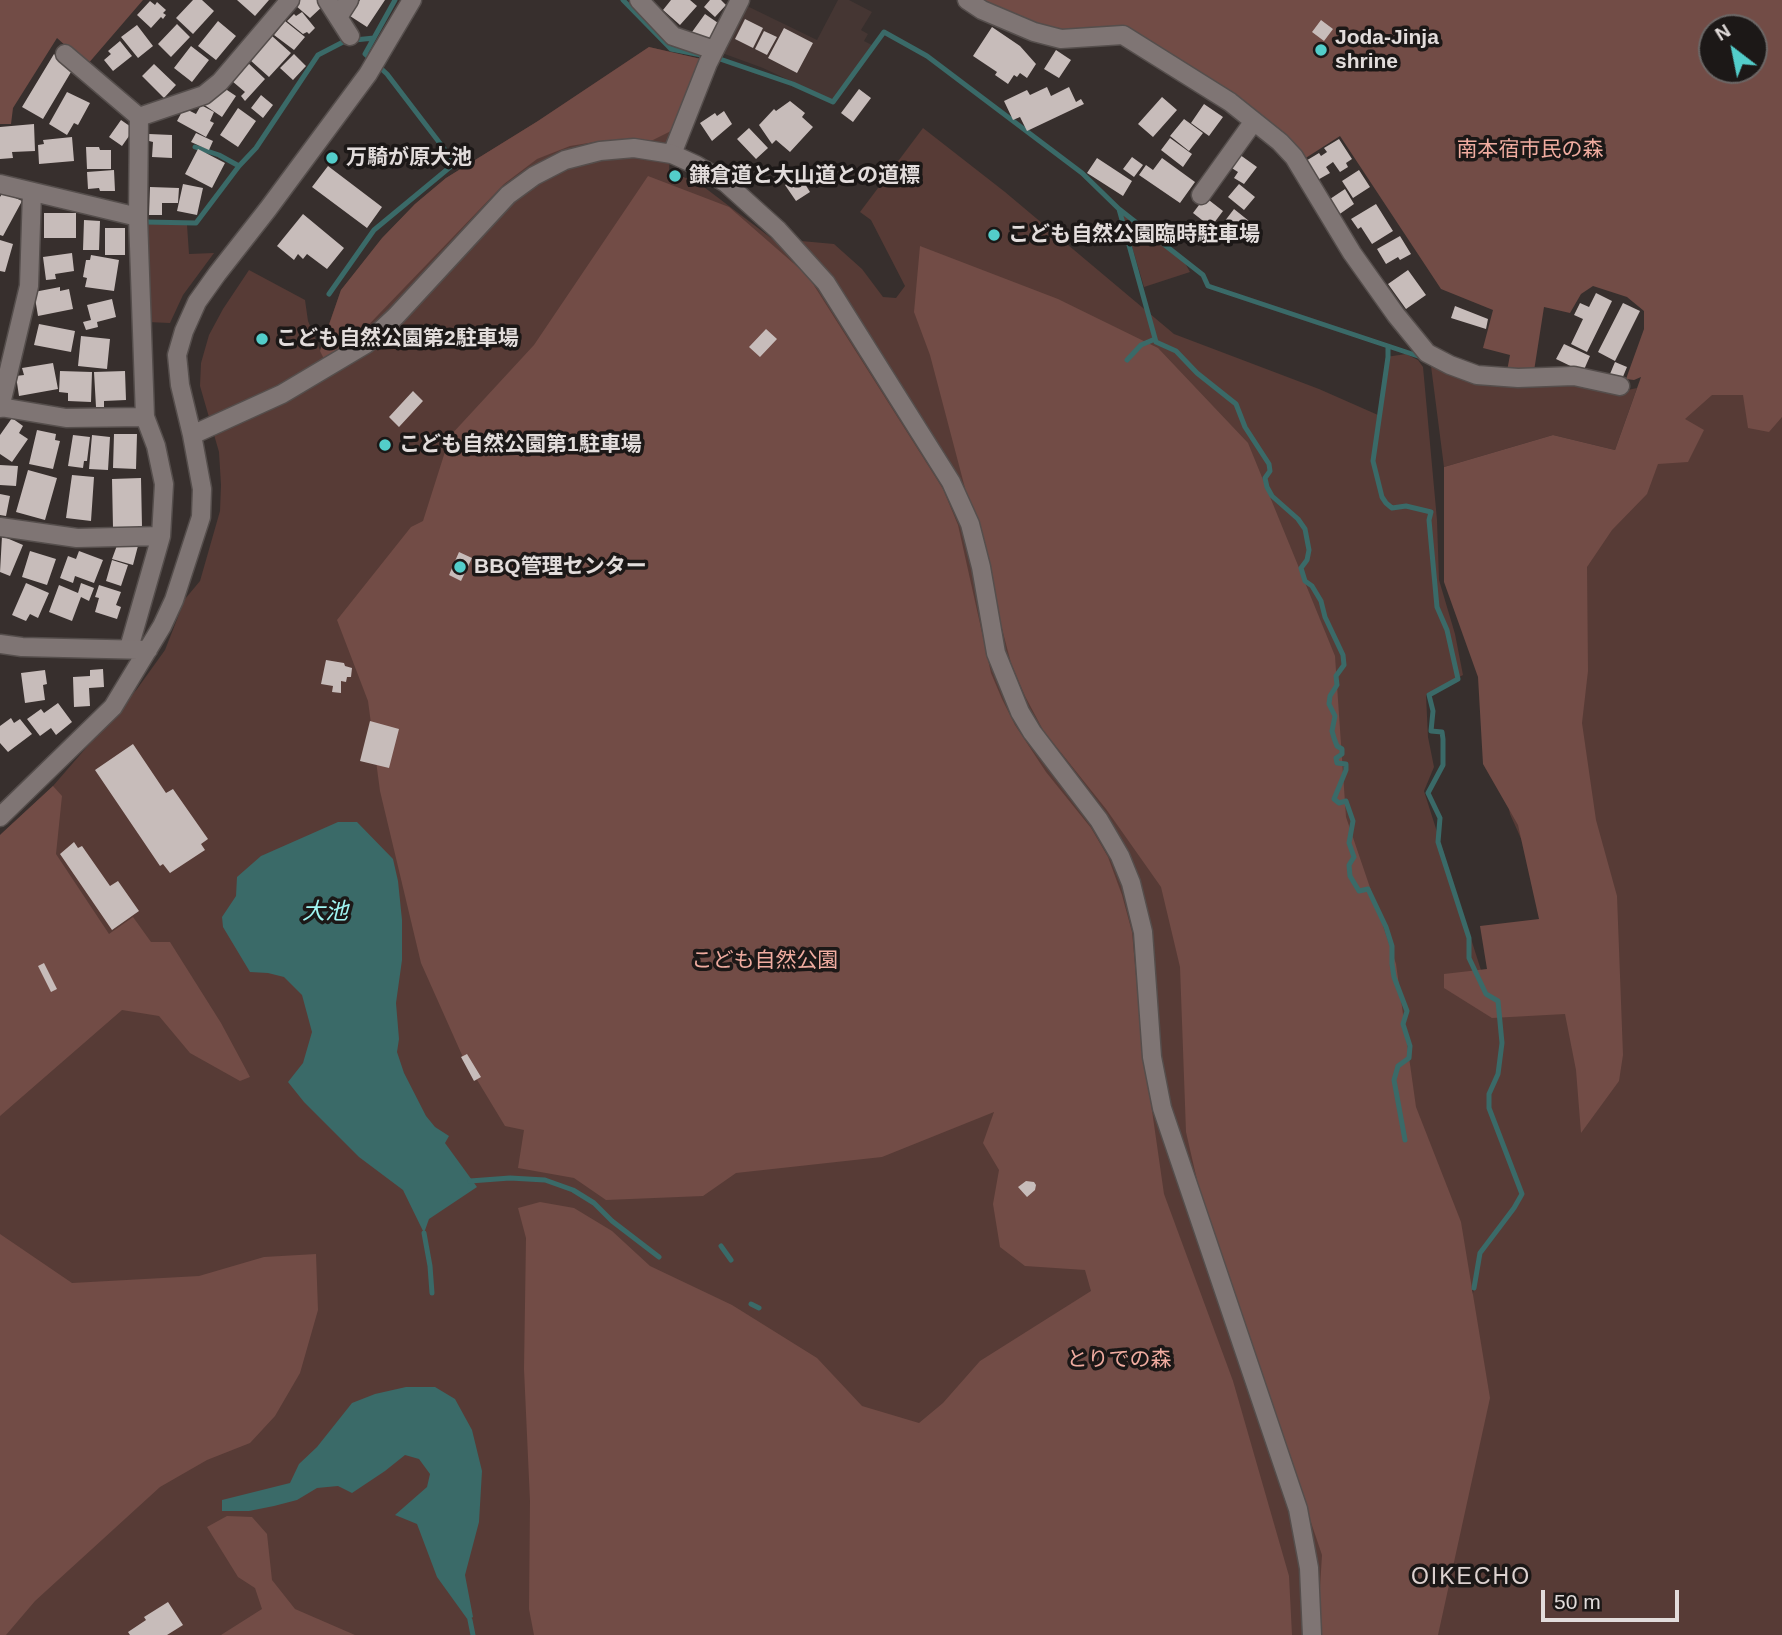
<!DOCTYPE html>
<meta charset="utf-8">
<style>
body{margin:0}
#map{position:relative;width:1782px;height:1635px;overflow:hidden;background:#372f2d;font-family:Arial,sans-serif}
canvas{display:block}
.north{position:absolute;left:1698px;top:14px;width:70px;height:70px;box-sizing:border-box;background:#1c1817;border:2px solid #6b6665;border-radius:50%;rotate:328deg;font-size:19px;font-weight:700;line-height:28px;text-align:center;color:#e2dcdb}
.north::after{content:'';display:block;margin:auto;width:24px;height:32px;background:#53cdca;clip-path:polygon(50% 0,100% 100%,50% 72%,0 100%)}
.scale{position:absolute;left:1541px;top:1590px;width:138px;height:32px;box-sizing:border-box;border:4px solid #e2dcdb;border-top:0;padding-left:9px;font-size:21px;line-height:24px;white-space:nowrap;color:#e2dcdb;-webkit-text-stroke:5px #1c1817;paint-order:stroke}
</style>
<div id="map">
<canvas width="1782" height="1635"></canvas>
<div class="north">N</div>
<div class="scale">50 m</div>
</div>
<script>
const g = document.querySelector('canvas').getContext('2d');
g.lineJoin = 'round';
function paint(path, color) { g.fillStyle = color; g.fill(path, 'evenodd'); }
const shape = rows => new Path2D(rows.map(r => 'M' + r).join(''));
function strokePath(path, color, width, dash) { g.strokeStyle = color; g.lineWidth = width; g.lineCap = dash ? 'butt' : 'round'; g.setLineDash(dash || []); g.stroke(path); }
function drawText(font, color, halo, rows, align = 'center') {
  g.font = font + ' Arial,"Noto Sans JP",sans-serif'; g.lineWidth = 7; g.setLineDash([]); g.textBaseline = 'middle'; g.strokeStyle = halo; g.fillStyle = color; for (const [text, x, y, turn = 0] of rows) {
    g.save(); g.translate(x, y); g.rotate((+turn || 0) * Math.PI / 180); g.textAlign = isNaN(turn) ? turn : align; if (halo) g.strokeText(text, 0, 0); g.fillText(text, 0, 0); g.restore();
  }
}
paint(shape([
 [838,0,849,0,872,12,861,30,868,34,864,41,872,45,833,101,763,68,722,53,745,5,817,40]
]), '#453633');
paint(shape([
 [649,47,701,59,671,131,669,171,700,184,783,247,801,241,834,244,862,269,883,297,896,298,905,286,871,220,860,212,923,128,1005,192,1174,334,1319,389,1378,415,1386,357,1406,354,1418,360,1423,367,1437,520,1439,580,1455,634,1463,675,1426,695,1428,737,1434,767,1424,791,1487,989,1549,998,1544,890,1510,814,1474,630,1675,410,1782,365,1782,1635,1365,1635,1453,1395,1475,1283,1437,1330,1322,1635,0,1635,0,835,53,786,137,689,165,650,185,599,200,581,220,511,221,485,219,452,200,386,201,363,209,335,223,309,249,270,305,300,308,321,320,350,341,290,382,239,415,204,446,178,538,121],
 [1122,213,1185,263,1190,272,1144,287],
 [147,223,187,225,189,254,214,253,183,295,170,323,147,322],
 [1431,366,1474,382,1574,385,1614,393,1637,388,1615,450,1553,435,1444,467]
]), '#573b36');
paint(shape([
 [0,0,143,0,87,65,57,38,13,108,11,124,0,124],
 [972,0,1782,0,1782,417,1769,432,1748,428,1743,395,1712,395,1685,419,1704,430,1688,462,1658,464,1647,494,1612,530,1587,567,1588,671,1582,723,1596,820,1617,896,1623,1055,1619,1081,1581,1133,1576,1070,1565,1014,1492,1018,1444,988,1444,974,1487,969,1480,926,1539,919,1518,825,1483,764,1478,677,1444,582,1444,467,1553,435,1615,450,1641,377,1634,380,1626,379,1644,329,1644,311,1627,297,1593,286,1581,294,1570,313,1544,307,1534,371,1507,371,1510,355,1483,348,1493,310,1441,289,1340,136,1301,161,1125,29,1059,33],
 [1712,28,1754,28,1754,70,1712,70],
 [649,47,701,59,671,131,653,140,607,140,570,146,537,159,504,184,353,341,324,359,320,351,341,290,382,238,415,204,446,178,538,121],
 [648,176,729,207,808,276,943,489,958,525,991,673,1002,699,1015,725,1046,772,1091,828,1108,857,1122,895,1132,932,1142,1041,1164,1194,1233,1381,1289,1576,1292,1635,534,1635,529,1609,530,1501,524,1369,526,1238,518,1208,540,1202,574,1208,612,1231,650,1266,732,1305,817,1358,862,1406,919,1423,943,1403,980,1361,1091,1291,1085,1270,1025,1266,1000,1247,993,1204,999,1170,983,1143,994,1112,882,1157,736,1173,703,1196,606,1200,574,1178,518,1168,524,1130,505,1126,462,1055,421,963,380,791,368,701,337,620,411,527,423,521,450,436,534,345],
 [920,246,1058,299,1158,348,1248,443,1335,656,1346,817,1396,964,1416,1107,1461,1222,1490,1398,1438,1635,1317,1635,1322,1555,1200,1193,1186,1132,1180,967,1161,887,1106,809,1043,730,1025,696,1011,663,930,355,914,312],
 [53,786,62,796,56,854,109,934,133,917,151,942,170,942,221,1023,250,1077,240,1081,190,1053,159,1016,122,1010,0,1116,0,835],
 [0,1234,72,1283,199,1276,264,1257,316,1254,318,1310,300,1373,275,1416,250,1443,207,1460,160,1487,35,1601,6,1635,0,1635],
 [227,1516,252,1517,267,1534,272,1580,295,1609,355,1635,221,1635,262,1609,255,1588,238,1577,207,1527]
]), '#724c46');
paint(shape([
 [338,822,357,822,393,859,398,881,402,920,402,960,396,1003,399,1039,397,1052,404,1073,426,1116,435,1127,449,1136,445,1143,477,1187,429,1219,424,1233,403,1190,359,1157,304,1102,288,1082,303,1063,312,1032,302,995,284,977,268,973,250,972,223,927,222,917,236,896,237,877,261,856],
 [406,1387,435,1387,455,1399,472,1430,482,1471,479,1522,465,1575,473,1617,468,1620,437,1577,417,1524,395,1515,427,1487,430,1474,419,1459,405,1455,385,1471,352,1493,338,1486,317,1488,297,1500,274,1506,249,1511,222,1511,222,1500,290,1483,299,1464,317,1447,352,1403,375,1394]
]), '#3a6a68');
strokePath(shape([
 [623,0,671,49,717,58,793,84,833,102,884,32,927,56,1082,173,1119,209,1203,275,1208,286,1424,358],
 [195,147,219,155,239,166],
 [1119,209,1156,342,1176,351,1197,373,1236,404,1245,427,1269,464,1270,471,1265,478,1267,487,1272,496,1298,519,1305,529,1309,550,1307,560,1301,568,1305,581,1312,586,1321,601,1325,617,1343,655,1344,665,1336,676,1337,685,1330,696,1329,704,1335,716,1332,731,1334,738,1337,746,1342,749,1342,754,1336,758,1337,763,1346,764,1346,770,1334,799,1339,803,1346,801,1353,821,1349,843,1354,857,1349,865,1350,876,1359,891,1368,889,1386,927,1392,946,1392,964,1394,977,1407,1011,1403,1024,1410,1046,1409,1058,1398,1066,1394,1080,1405,1140],
 [145,222,196,223,239,166,256,148,318,55,345,41,374,38],
 [329,294,374,230,455,163,387,74,365,54,395,0],
 [1388,346,1388,357,1373,461,1382,497,1386,503,1392,508,1406,506,1431,512,1429,520,1437,607,1447,630,1458,679,1429,695,1433,711,1431,731,1442,732,1443,739,1443,765,1428,793,1440,818,1438,842,1469,938,1469,958,1486,994,1498,1001,1502,1043,1498,1074,1489,1094,1489,1108,1522,1194,1514,1208,1480,1253,1474,1288],
 [1127,360,1141,345,1155,339],
 [470,1181,510,1178,545,1180,573,1190,594,1203,612,1221,659,1257],
 [424,1233,430,1266,432,1293],
 [721,1246,731,1260],
 [751,1304,759,1308],
 [470,1620,473,1635]
]), '#3a6a68', 5);
paint(shape([
 [193,0,202,0,214,11,193,34,176,18],
 [237,0,269,0,255,16],
 [300,0,320,0,324,5,310,18,295,5],
 [360,0,385,0,367,27,350,16],
 [671,0,690,0,697,6,680,25,663,10],
 [710,0,721,0,726,5,715,17,704,7],
 [150,1,155,5,157,2,166,10,163,13,166,15,163,19,161,17,151,28,137,15],
 [302,12,315,28,309,34,307,32,303,34,287,21,294,14,296,16],
 [705,14,721,25,709,44,692,32],
 [745,19,763,28,753,48,735,39],
 [1321,20,1333,29,1324,41,1312,32],
 [218,21,236,36,216,60,198,46],
 [285,21,305,37,294,50,274,35],
 [177,24,190,37,171,57,158,44],
 [137,25,153,46,138,58,121,37],
 [992,27,1020,46,1036,64,1027,78,1020,73,1017,77,1014,75,1008,84,995,75,997,72,973,56],
 [784,28,813,43,797,73,768,58],
 [764,31,777,37,767,55,755,49],
 [272,36,291,53,269,77,250,60],
 [120,41,132,56,113,71,104,60,111,54,108,51],
 [191,46,209,60,192,82,174,68],
 [1056,50,1071,60,1059,78,1044,69],
 [54,54,74,67,43,119,22,107],
 [294,54,306,66,293,80,280,68],
 [246,61,265,79,245,101,241,96,245,92,232,81,239,74,237,71],
 [154,64,176,85,164,98,142,76],
 [221,86,236,96,222,117,203,104],
 [1047,87,1051,96,1069,87,1076,102,1081,99,1084,104,1027,131,1020,117,1013,120,1004,101,1027,90,1030,95],
 [859,89,871,98,853,122,841,113],
 [67,92,90,103,78,125,74,123,67,135,49,124],
 [261,95,273,105,263,118,251,108],
 [1162,97,1177,110,1153,137,1138,124],
 [790,101,805,113,802,117,813,127,790,152,776,140,772,144,759,125,774,109,776,111],
 [1204,104,1223,117,1209,136,1191,123],
 [201,105,214,112,210,121,214,123,206,137,177,121,184,108,196,114],
 [238,108,256,121,238,147,220,135],
 [724,111,732,124,712,141,700,123,715,113,717,116],
 [1184,119,1203,133,1189,151,1170,136],
 [121,120,134,129,122,146,109,137],
 [34,124,35,151,12,152,13,158,0,159,0,127],
 [749,128,768,148,756,159,737,139],
 [196,133,213,141,209,150,191,142],
 [149,134,172,135,172,158,152,157,153,142,149,141],
 [72,137,74,161,39,164,38,145,44,144,43,140],
 [1170,138,1192,154,1183,167,1161,150],
 [1339,139,1352,159,1346,163,1348,167,1340,172,1333,162,1326,167,1330,173,1314,182,1304,162,1319,153,1321,156,1327,152,1324,148],
 [86,147,99,147,100,150,111,150,111,169,87,169],
 [198,149,225,163,212,188,185,174],
 [1236,152,1257,167,1244,184,1234,178,1238,172,1227,165],
 [1132,157,1143,165,1134,177,1123,169],
 [1097,158,1132,181,1123,196,1087,173],
 [1162,158,1195,182,1180,203,1139,175,1146,165,1153,170],
 [328,166,382,207,367,228,312,187],
 [114,170,115,191,100,191,99,188,88,189,87,172],
 [1359,170,1370,187,1353,198,1342,181],
 [800,176,810,192,796,201,785,185],
 [183,184,203,188,197,215,177,211],
 [1239,184,1255,197,1244,210,1228,197],
 [150,187,179,188,178,203,162,203,162,215,149,215],
 [1345,189,1354,204,1334,218,1324,203],
 [3,192,22,201,3,236,0,235,0,197],
 [1205,197,1223,211,1211,227,1193,213],
 [1376,204,1393,231,1372,244,1361,227,1358,229,1351,219],
 [1234,209,1249,221,1233,241,1218,230],
 [44,213,76,213,76,238,44,238],
 [303,214,344,248,327,269,307,254,303,259,298,254,294,260,277,246],
 [84,220,100,221,99,250,83,250],
 [105,228,125,228,125,255,105,255],
 [1400,236,1411,254,1400,260,1398,257,1386,264,1377,249],
 [0,240,13,244,5,272,0,271],
 [72,253,74,271,55,274,56,279,46,280,43,257],
 [91,255,119,260,114,291,85,287,87,278,83,277,86,260,90,260],
 [1408,270,1426,295,1406,309,1388,284],
 [60,287,60,291,69,289,73,309,38,316,34,292],
 [1596,293,1612,301,1587,352,1571,344,1583,319,1574,315,1580,303,1589,307],
 [112,299,116,317,97,322,98,327,86,330,83,322,91,320,87,305],
 [1623,303,1640,311,1615,361,1598,352],
 [1455,306,1488,319,1486,329,1451,318],
 [39,324,75,331,71,352,34,345],
 [766,329,777,339,760,357,749,347],
 [81,336,110,339,107,369,78,366],
 [1564,344,1590,356,1583,372,1556,359],
 [1615,362,1627,367,1622,379,1610,374],
 [53,363,58,389,19,396,16,376,24,375,22,368],
 [60,371,92,372,91,402,68,401,68,393,59,392],
 [125,371,126,400,104,401,104,407,96,407,94,372],
 [413,391,423,401,399,427,389,417],
 [12,418,23,426,19,433,28,439,12,462,0,454,0,435],
 [37,430,56,434,55,440,60,441,53,469,29,464],
 [114,434,137,434,136,469,113,468],
 [73,435,90,437,87,461,84,461,83,468,68,466],
 [92,435,110,437,108,470,89,469],
 [0,465,18,466,16,486,0,485],
 [28,470,57,478,45,520,16,512],
 [72,475,94,477,91,521,66,518],
 [141,478,142,527,113,528,112,479],
 [0,494,10,496,6,516,0,515],
 [2,536,23,545,10,576,0,572],
 [119,540,139,542,133,565,112,559],
 [30,551,56,559,47,585,22,577],
 [79,551,103,560,94,583,75,576,73,583,60,578,68,556,76,559],
 [459,552,472,558,461,581,449,575],
 [112,560,128,565,121,586,106,581],
 [26,583,49,593,38,618,30,614,26,621,12,615],
 [81,583,94,588,89,601,81,597,72,621,49,612,59,585,78,593],
 [99,585,121,592,116,605,121,607,117,619,95,612,99,598,95,597],
 [326,660,344,663,345,666,352,668,351,677,347,677,346,682,341,681,341,693,332,692,333,686,321,684],
 [103,669,104,687,89,688,90,706,74,707,73,677,90,676,90,670],
 [45,670,47,684,43,685,45,700,25,703,21,673],
 [58,703,72,722,56,735,51,728,40,736,27,719,41,709,44,713],
 [11,718,14,723,20,719,32,734,8,752,0,743,0,726],
 [370,721,399,729,389,768,360,761],
 [133,744,166,793,173,789,208,839,201,844,205,850,170,873,163,864,160,866,95,770],
 [74,842,78,848,82,846,110,886,118,881,139,911,112,930,60,854],
 [44,963,57,989,51,992,38,966],
 [467,1054,481,1077,474,1081,461,1057],
 [1026,1181,1034,1182,1036,1185,1035,1190,1027,1197,1018,1187],
 [168,1602,183,1625,167,1635,130,1635,128,1632,146,1620,144,1617]
]), '#c7bcba');
const minor = shape([
 [327,0,350,36],
 [639,0,673,36,714,50],
 [967,0,982,10,1034,32,1061,39,1123,35,1230,102,1280,142,1294,157,1352,253,1396,315,1427,353,1450,365,1477,375,1518,378,1574,376,1620,386],
 [338,17,349,0],
 [65,54,139,117,138,217,145,417,156,446,164,484,161,536,129,648],
 [139,117,204,95,220,82,290,0],
 [672,154,708,63,740,0],
 [0,184,138,217],
 [1201,195,1254,121],
 [1,407,66,418,145,417],
 [0,408,29,286,32,192],
 [0,527,77,538,161,536]
]);
const tertiary = shape([
 [192,435,282,394,366,344,396,316,508,195,534,176,565,160,600,151,634,148,672,154,696,165,726,183,778,230,826,283,951,482,970,524,981,567,996,653,1020,712,1032,732,1099,820,1120,856,1131,883,1143,932,1152,1057,1162,1108,1298,1509,1309,1568,1312,1635],
 [0,644,22,647,148,650],
 [0,817,113,707,162,626,174,600,201,517,202,489,192,435,180,385,177,355,184,331,197,302,217,274,268,209,368,74,412,0]
]);
strokePath(minor, '#554e4c', 21);
strokePath(tertiary, '#554e4c', 21);
strokePath(minor, '#7f7574', 18);
strokePath(tertiary, '#7f7574', 18);
for (const [x, y, r, color] of [
 [1321,50,7,"#53cdca"],
 [332,158,7,"#53cdca"],
 [675,176,7,"#53cdca"],
 [994,235,7,"#53cdca"],
 [262,339,7,"#53cdca"],
 [385,445,7,"#53cdca"],
 [460,567,7,"#53cdca"]
]) { const dot = new Path2D(); dot.arc(x, y, r, 0, 2 * Math.PI); g.fillStyle = color; g.fill(dot); strokePath(dot, '#1c1817', 2.5); }
drawText('bold 21px', '#e2dcdb', '#1c1817', [
 ["Joda-Jinja",1335,38],
 ["shrine",1335,62],
 ["万騎が原大池",346,158],
 ["鎌倉道と大山道との道標",689,176],
 ["こども自然公園臨時駐車場",1008,235],
 ["こども自然公園第2駐車場",276,339],
 ["こども自然公園第1駐車場",399,445],
 ["BBQ管理センター",474,567]
], 'left');
drawText('21px', '#f0aca0', '#1c1817', [
 ["南本宿市民の森",1530,150],
 ["こども自然公園",765,961],
 ["とりでの森",1119,1360]
]);
drawText('italic 23px', '#a0f5f2', '#1c1817', [
 ["大池",325,913]
]);
g.letterSpacing = '2px';
drawText('23px', '#dcd1cf', '#1c1817', [
 ["OIKECHO",1471,1578]
]);
g.letterSpacing = '0px';
</script>
